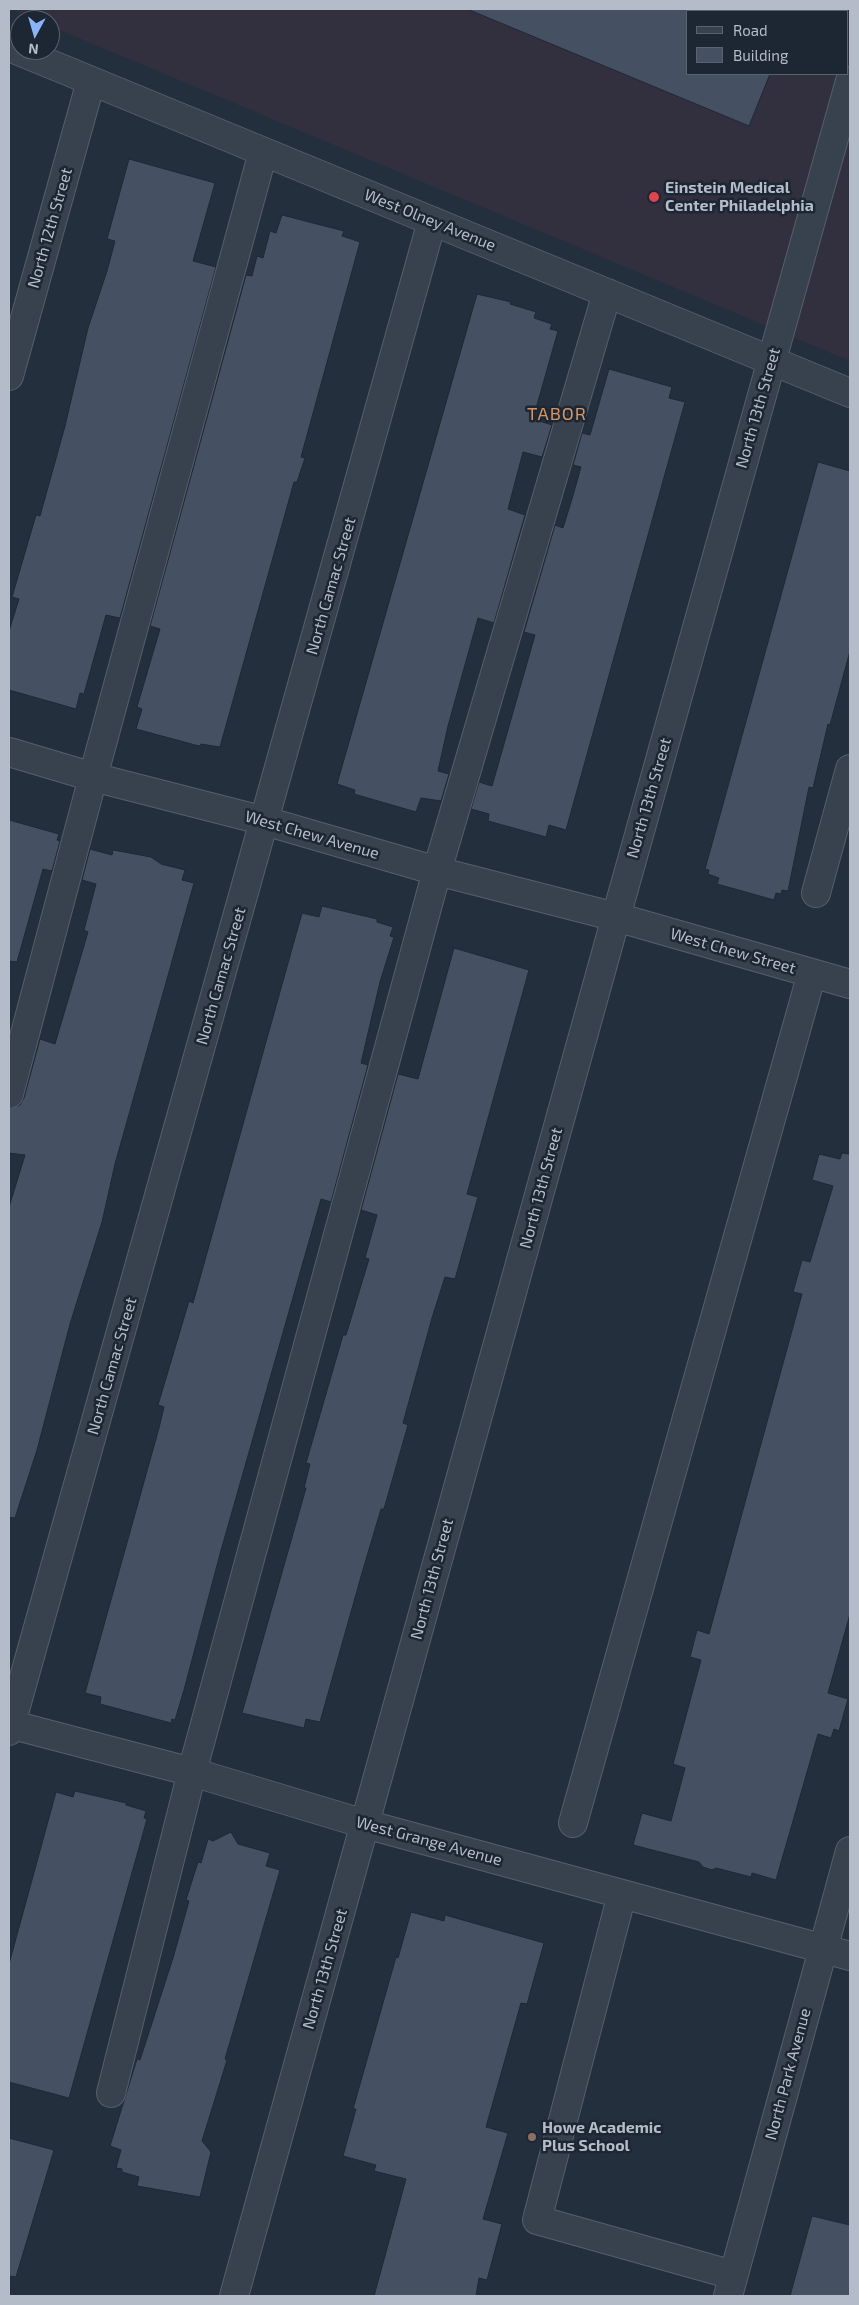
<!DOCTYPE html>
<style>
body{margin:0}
#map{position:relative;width:859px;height:2305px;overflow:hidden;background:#242f3e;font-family:"Exo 2",sans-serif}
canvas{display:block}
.frame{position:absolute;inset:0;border:10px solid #b4bcc9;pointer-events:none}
.legend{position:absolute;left:686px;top:10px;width:162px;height:65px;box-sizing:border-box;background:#1d2633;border:1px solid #59626f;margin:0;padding:6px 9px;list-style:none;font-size:15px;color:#b4bcc9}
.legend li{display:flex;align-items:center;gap:10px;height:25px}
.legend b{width:25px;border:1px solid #59626f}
.north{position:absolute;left:10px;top:10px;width:50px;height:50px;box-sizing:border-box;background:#1d2633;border:1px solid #59626f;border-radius:50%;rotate:186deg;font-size:14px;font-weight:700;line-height:20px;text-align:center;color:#b4bcc9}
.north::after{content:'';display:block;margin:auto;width:18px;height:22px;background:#8ab4f8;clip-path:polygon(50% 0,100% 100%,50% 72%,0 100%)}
</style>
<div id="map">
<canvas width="859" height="2305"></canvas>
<div class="frame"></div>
<ul class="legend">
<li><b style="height:6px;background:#38414e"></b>Road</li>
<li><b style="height:14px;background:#455162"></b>Building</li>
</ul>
<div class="north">N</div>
</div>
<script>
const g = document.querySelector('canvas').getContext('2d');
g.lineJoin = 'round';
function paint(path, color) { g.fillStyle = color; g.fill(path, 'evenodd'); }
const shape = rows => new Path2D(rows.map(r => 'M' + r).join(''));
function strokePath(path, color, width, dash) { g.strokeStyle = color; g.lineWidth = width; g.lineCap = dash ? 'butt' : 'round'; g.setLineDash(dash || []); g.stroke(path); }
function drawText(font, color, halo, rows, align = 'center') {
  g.font = font + ' "Exo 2",sans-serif'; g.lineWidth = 5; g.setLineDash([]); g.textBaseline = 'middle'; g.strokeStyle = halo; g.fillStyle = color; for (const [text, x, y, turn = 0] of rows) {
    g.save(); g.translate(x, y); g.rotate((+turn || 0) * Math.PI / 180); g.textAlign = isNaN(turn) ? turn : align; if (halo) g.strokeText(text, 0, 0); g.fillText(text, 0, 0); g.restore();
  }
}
paint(shape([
 [10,9,850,9,850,361,50,26,50,20,36,20],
 [688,11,848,11,848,74,688,74]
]), '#32303f');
const building = shape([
 [467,9,688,9,688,74,770,74,749,126,467,9],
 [129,159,215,183,193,261,216,267,120,618,106,615,84,694,80,693,76,709,9,690,9,631,19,599,12,597,36,515,40,516,65,426,88,328,107,271,115,241,107,239,129,159],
 [282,215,344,231,342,236,360,242,301,457,305,458,297,482,294,482,220,747,201,744,199,746,136,729,142,709,137,707,160,629,150,626,246,275,252,276,257,256,263,258,270,231,276,233,282,215],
 [477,294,511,302,510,304,536,312,534,318,552,324,550,329,558,331,533,419,552,425,542,457,523,452,508,509,525,515,494,623,478,618,448,726,438,771,449,774,441,801,421,798,416,812,354,794,355,790,337,784,477,294],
 [609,369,672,387,669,398,685,402,566,830,549,825,546,837,488,821,489,814,471,809,479,782,492,786,535,635,524,632,555,525,563,528,572,499,581,467,573,465,582,433,590,435,609,369],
 [818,462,850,471,850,651,830,725,828,724,813,788,809,787,788,891,782,890,781,894,776,893,774,900,717,884,719,878,708,874,709,870,705,869,818,462],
 [9,820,59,834,57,840,60,841,52,871,43,869,17,962,9,961,9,820],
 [90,849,112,855,113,850,151,857,161,864,185,870,182,880,194,883,115,1164,102,1222,70,1324,37,1450,15,1518,9,1517,9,1207,25,1155,9,1153,9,1109,20,1105,24,1098,40,1039,55,1044,88,932,84,930,96,884,82,880,90,849],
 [322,906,377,919,377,922,393,927,390,936,394,937,380,982,361,1063,368,1065,331,1202,321,1199,220,1554,184,1690,175,1720,172,1719,171,1723,100,1704,101,1697,85,1693,159,1428,164,1407,158,1405,189,1301,193,1303,302,913,319,917,322,906],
 [454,948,529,970,467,1194,478,1197,455,1279,445,1277,432,1318,403,1423,408,1425,384,1509,381,1509,362,1573,320,1722,306,1719,304,1728,242,1713,306,1488,304,1488,310,1464,306,1463,343,1335,346,1335,369,1259,365,1258,377,1215,361,1210,398,1074,418,1079,454,948],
 [842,1153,850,1154,850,1614,828,1693,848,1699,839,1731,834,1729,831,1738,818,1734,776,1880,752,1873,751,1877,716,1868,712,1870,703,1867,699,1862,633,1845,642,1813,671,1821,685,1768,673,1764,701,1660,690,1657,697,1630,709,1634,802,1294,793,1292,802,1260,810,1262,833,1186,812,1180,819,1154,840,1159,842,1153],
 [75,1791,126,1803,126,1805,146,1811,144,1818,147,1819,69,2098,9,2082,9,1964,56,1792,73,1797,75,1791],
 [231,1832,238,1844,270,1853,266,1866,280,1870,225,2059,227,2060,202,2141,211,2152,200,2197,137,2186,139,2177,122,2172,122,2169,116,2168,121,2150,110,2146,137,2059,140,2060,173,1958,189,1901,186,1900,198,1862,201,1863,208,1839,213,1841,231,1832],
 [411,1912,444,1921,445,1915,544,1943,527,2004,521,2003,486,2127,508,2133,483,2219,502,2224,487,2280,479,2278,476,2296,374,2296,406,2179,374,2171,376,2165,343,2156,356,2109,353,2109,396,1957,398,1958,411,1912],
 [9,2138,54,2150,16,2277,9,2276,9,2138],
 [812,2216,850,2225,850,2296,790,2296,812,2216]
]);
paint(building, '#455162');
strokePath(building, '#1f2835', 1);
const minor = shape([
 [9,47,850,393],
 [9,376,91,81],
 [9,752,93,777,265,821,437,871,616,917,850,984],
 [816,893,850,769],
 [9,1094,93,777,263,152],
 [9,1724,192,1772,365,1824,850,1956],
 [9,1731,432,221],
 [573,1823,812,973],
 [622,1894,537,2220,733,2275],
 [111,2093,192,1772,437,871,607,293],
 [234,2296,616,917,850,81],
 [728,2296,850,1851]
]);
strokePath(minor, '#565f6c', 30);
strokePath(minor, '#38414e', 28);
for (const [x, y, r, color] of [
 [654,197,6,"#e0444e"],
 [532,2137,5,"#8d6e63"]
]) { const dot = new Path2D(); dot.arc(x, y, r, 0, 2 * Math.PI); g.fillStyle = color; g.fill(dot); strokePath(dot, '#1d2633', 2); }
drawText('bold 16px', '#b4bcc9', '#1d2633', [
 ["Einstein Medical",665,188],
 ["Center Philadelphia",665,206],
 ["Howe Academic",542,2128],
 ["Plus School",542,2146]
], 'left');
drawText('16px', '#b4bcc9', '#1d2633', [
 ["West Olney Avenue",430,220,22],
 ["North 12th Street",50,228,-74],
 ["North 13th Street",758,408,-74],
 ["North Camac Street",331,586,-74],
 ["North 13th Street",649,798,-74],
 ["West Chew Avenue",312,835,16],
 ["West Chew Street",733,951,16],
 ["North Camac Street",221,976,-74],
 ["North 13th Street",541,1188,-75],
 ["North Camac Street",112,1366,-74],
 ["North 13th Street",432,1579,-75],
 ["West Grange Avenue",429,1841,15],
 ["North 13th Street",325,1969,-74],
 ["North Park Avenue",788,2074,-75]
]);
g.letterSpacing = '1px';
drawText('18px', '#d59563', '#1d2633', [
 ["TABOR",557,414]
]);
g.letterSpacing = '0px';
</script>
